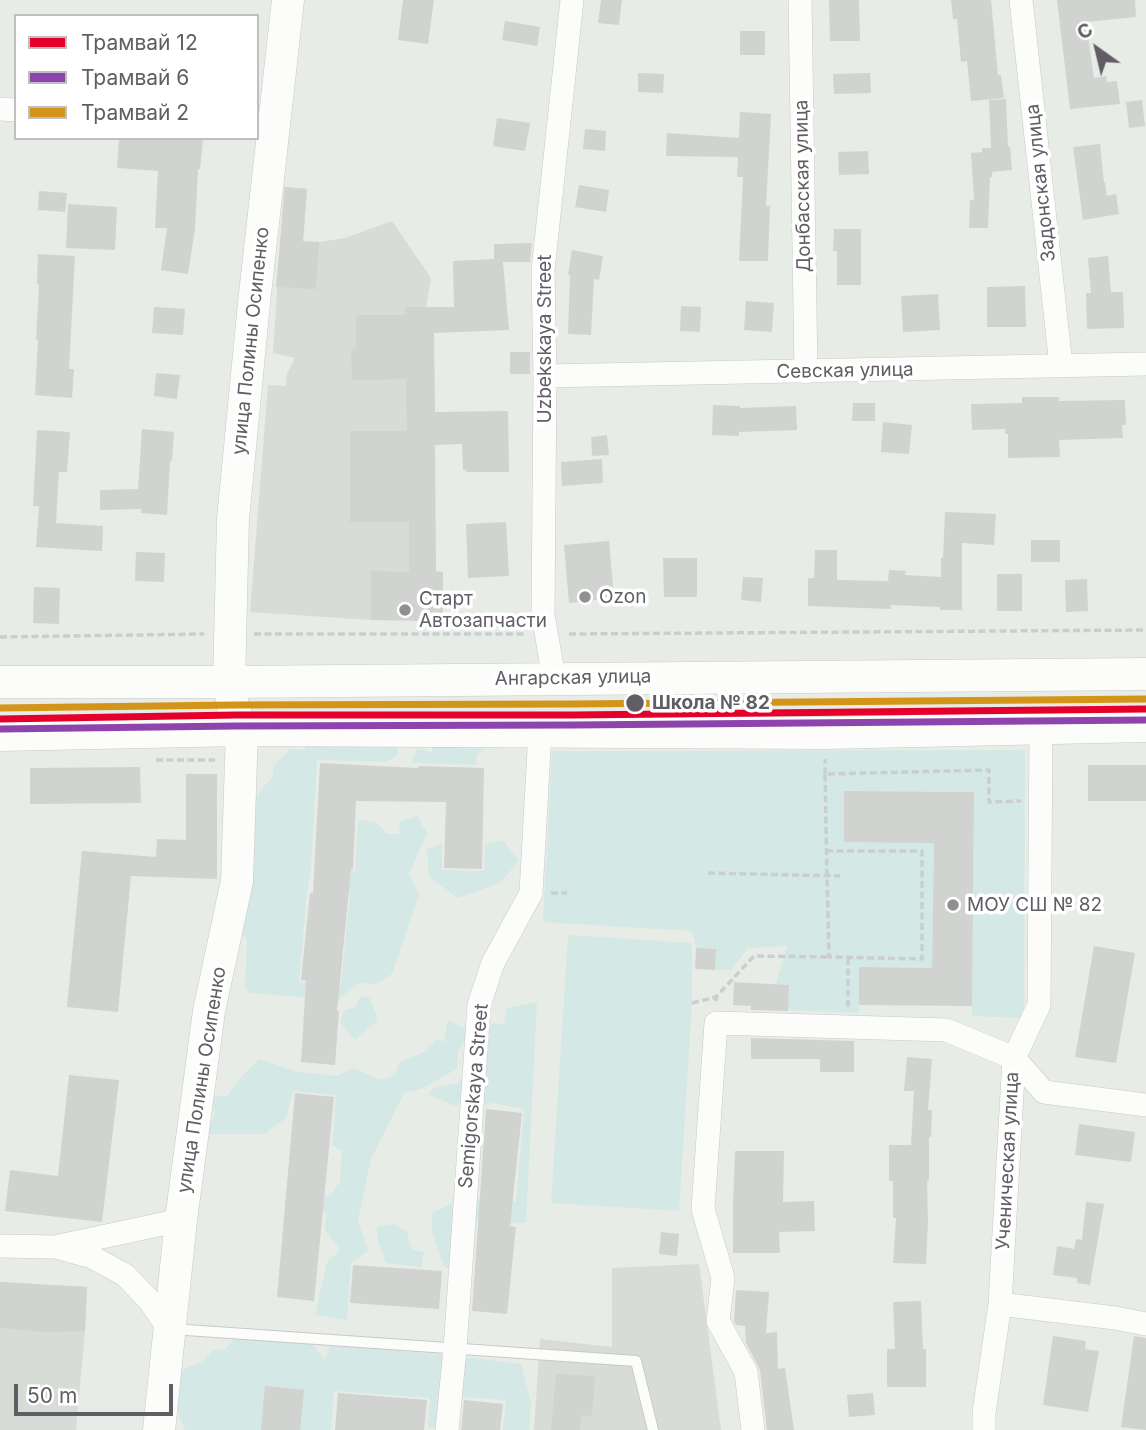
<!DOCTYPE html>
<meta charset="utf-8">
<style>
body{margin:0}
#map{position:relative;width:1146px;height:1430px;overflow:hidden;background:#e8ece7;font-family:Inter,sans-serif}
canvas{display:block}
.legend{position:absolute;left:14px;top:14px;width:245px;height:126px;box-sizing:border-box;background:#fff;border:2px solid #c0bec1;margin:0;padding:9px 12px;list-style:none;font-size:21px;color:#615d64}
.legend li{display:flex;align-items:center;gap:14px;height:35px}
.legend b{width:35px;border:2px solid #c0bec1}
.north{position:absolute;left:1062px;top:14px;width:70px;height:70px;-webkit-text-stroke:5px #fff;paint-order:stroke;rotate:326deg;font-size:19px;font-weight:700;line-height:28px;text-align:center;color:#615d64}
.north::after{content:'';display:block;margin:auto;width:24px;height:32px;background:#615d64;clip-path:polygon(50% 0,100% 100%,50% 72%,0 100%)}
.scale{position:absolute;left:14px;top:1384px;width:159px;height:32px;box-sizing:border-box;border:4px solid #615d64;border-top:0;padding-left:9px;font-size:21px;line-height:24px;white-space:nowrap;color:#615d64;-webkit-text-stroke:5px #fff;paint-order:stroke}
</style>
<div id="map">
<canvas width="1146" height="1430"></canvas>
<ul class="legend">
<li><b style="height:9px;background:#e4002b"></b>Трамвай 12</li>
<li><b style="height:9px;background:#8e44ad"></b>Трамвай 6</li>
<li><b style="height:9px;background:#d29419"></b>Трамвай 2</li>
</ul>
<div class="north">С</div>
<div class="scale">50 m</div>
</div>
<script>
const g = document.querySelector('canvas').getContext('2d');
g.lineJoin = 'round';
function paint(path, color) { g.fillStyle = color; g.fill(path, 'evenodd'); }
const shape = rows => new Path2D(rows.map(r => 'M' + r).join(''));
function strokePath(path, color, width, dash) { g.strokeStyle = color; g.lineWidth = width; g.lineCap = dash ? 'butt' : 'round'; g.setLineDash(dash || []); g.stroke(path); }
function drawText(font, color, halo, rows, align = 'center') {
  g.font = font + ' Inter,sans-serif'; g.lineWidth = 7; g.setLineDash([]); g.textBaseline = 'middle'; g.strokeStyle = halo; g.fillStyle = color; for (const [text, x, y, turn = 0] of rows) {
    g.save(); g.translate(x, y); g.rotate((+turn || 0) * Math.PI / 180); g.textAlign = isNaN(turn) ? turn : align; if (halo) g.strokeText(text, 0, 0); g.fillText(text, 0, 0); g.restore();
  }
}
paint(shape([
 [284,187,307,189,303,242,319,242,345,238,392,221,431,278,426,307,436,571,443,572,443,621,371,620,250,612,268,385,286,386,287,374,295,358,273,353],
 [699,1264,721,1430,534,1430,540,1339,612,1347,612,1268],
 [0,1282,87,1287,85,1331,76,1430,0,1430]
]), '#d7dcd7');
paint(shape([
 [396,734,398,754,387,762,317,760,311,869,307,892,299,982,341,985,350,895,342,875,348,871,355,871,358,819,377,823,387,834,400,834,399,822,417,816,427,833,409,874,419,895,392,974,375,985,360,982,338,1000,250,993,245,988,247,940,239,930,241,905,251,894,255,855,247,842,249,805,272,777,274,765,291,749,305,750,305,736],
 [429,736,496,737,476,756,476,765,411,763,417,748,433,753],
 [1025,750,1024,1018,972,1016,974,792,845,791,934,843,932,968,860,967,859,1013,788,1010,789,985,776,984,787,946,748,948,731,970,715,970,716,949,696,948,692,931,543,922,552,751],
 [503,840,519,861,500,883,458,898,429,877,427,849,442,843,442,870,484,871,485,844],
 [568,935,692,943,692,1003,679,1211,551,1203],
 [361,996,370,998,378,1020,355,1040,340,1023,343,1011,355,1007],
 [537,1002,526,1222,511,1224,476,1221,470,1279,466,1281,443,1265,432,1231,432,1213,459,1200,453,1182,464,1177,472,1199,516,1202,524,1109,493,1103,479,1106,453,1105,428,1094,434,1088,458,1083,466,1073,479,1023,504,1024,507,1008],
 [448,1020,471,1032,458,1050,457,1069,421,1089,404,1093,371,1159,358,1220,368,1251,351,1263,347,1320,315,1315,327,1262,340,1250,325,1230,326,1213,285,1208,286,1190,330,1196,340,1181,342,1151,332,1145,336,1095,293,1091,286,1118,264,1134,207,1134,215,1112,212,1096,227,1096,243,1075,259,1059,297,1072,337,1076,354,1068,381,1080,395,1075,399,1063,423,1052,437,1039,444,1042],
 [395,1224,407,1232,412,1250,424,1252,421,1267,386,1263,378,1241,377,1227],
 [235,1338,313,1344,325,1361,330,1345,447,1355,521,1364,531,1403,529,1430,503,1430,506,1400,463,1397,455,1429,428,1428,430,1398,334,1391,331,1430,185,1430,175,1405,180,1391,181,1370,202,1362,213,1350,225,1349]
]), '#d4e8e5');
paint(shape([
 [403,0,434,0,428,44,398,40],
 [601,0,622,0,619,25,598,23],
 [829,0,859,0,860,41,830,41],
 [951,0,991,0,998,75,1001,75,1004,98,971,101,967,61,961,62,957,19,953,19],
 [1057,0,1135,0,1136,17,1086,22,1094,78,1106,76,1107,82,1117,81,1120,104,1070,109],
 [505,21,540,27,537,46,502,40],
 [740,31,765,31,765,55,740,55],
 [638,73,664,74,663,93,638,92],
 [870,73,871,93,834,94,833,74],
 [1006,99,1008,147,1010,146,1012,170,992,172,992,177,990,177,988,228,969,228,970,200,974,200,971,153,982,152,982,148,991,148,989,100],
 [1142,100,1145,126,1129,128,1126,102],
 [740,112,771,114,766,206,770,206,768,261,739,261,743,177,737,177,738,157,666,156,667,133,739,138],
 [497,118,530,123,525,151,493,146],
 [585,129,606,131,605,151,583,149],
 [119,138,186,138,203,140,200,169,198,169,195,229,188,274,161,270,167,228,155,228,158,171,117,168],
 [1100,144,1104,183,1105,182,1107,196,1116,194,1119,214,1083,220,1073,147],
 [868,151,869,174,839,175,838,152],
 [579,185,609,190,606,212,575,207],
 [285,187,307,189,303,241,319,242,316,289,276,287],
 [39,191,67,193,65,212,38,210],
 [68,204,117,207,115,250,66,248],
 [834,229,861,229,861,285,837,285,837,251,833,251],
 [532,243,530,262,503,262,509,330,434,333,435,412,508,411,509,472,466,472,466,470,463,470,462,444,435,445,436,572,443,572,443,621,371,620,371,571,409,572,409,522,350,522,350,431,407,431,406,379,352,380,351,349,356,349,356,315,405,315,405,307,454,307,453,261,494,259,494,244],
 [572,250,603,256,599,280,594,279,591,335,568,334,570,275,568,275],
 [38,254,75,256,69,369,74,369,72,398,35,395,38,340,36,340,39,285,37,284],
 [1108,256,1111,292,1123,292,1124,328,1087,329,1086,293,1091,293,1088,258],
 [1025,286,1026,327,987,327,987,287],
 [938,294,940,330,903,332,901,296],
 [746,301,774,303,772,332,744,330],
 [681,306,701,307,700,332,680,331],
 [154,307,185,309,183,335,152,333],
 [510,352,530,352,530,374,510,374],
 [156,373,180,375,177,399,154,396],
 [1022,397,1059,397,1059,401,1125,400,1126,425,1122,425,1123,438,1059,440,1060,457,1008,458,1008,434,1005,434,1005,429,972,430,971,404,1022,403],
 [853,403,875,403,875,421,852,421],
 [713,405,740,406,740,408,796,406,797,430,739,432,739,436,712,435],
 [883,422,912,425,909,454,881,452],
 [142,429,174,432,172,461,170,461,167,515,141,513,141,509,100,510,100,490,138,489],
 [37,430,70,432,67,472,59,472,56,523,103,526,102,551,36,547,39,506,33,506],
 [607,435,609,455,592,456,591,437],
 [602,459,603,483,562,486,561,462],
 [945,512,996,514,994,545,962,543,962,610,940,610,940,607,891,605,891,609,808,606,808,578,814,578,815,550,837,550,837,580,888,581,889,570,906,571,905,575,941,577,941,558,943,558],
 [506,522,509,576,468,578,466,524],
 [1031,540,1060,540,1060,562,1031,562],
 [609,541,614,598,569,603,564,545],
 [136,552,165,553,164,582,135,581],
 [663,558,697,558,697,597,664,597],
 [997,574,1022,574,1022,611,997,611],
 [743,577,763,578,761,602,741,600],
 [1087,579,1088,611,1066,612,1065,580],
 [34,587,60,588,59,624,33,623],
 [320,763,418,768,418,766,484,768,482,869,444,868,446,802,356,801,353,869,351,869,337,1011,339,1011,335,1065,301,1062,306,981,301,980,310,893,313,893],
 [1088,765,1146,765,1146,801,1088,801],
 [140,767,141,803,30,804,30,768],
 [186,774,217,774,217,879,131,876,118,1012,67,1007,82,851,156,857,157,839,186,840],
 [844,791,974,792,972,1006,859,1005,859,967,932,968,934,843,844,842],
 [1094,946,1135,953,1116,1063,1075,1057],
 [696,948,716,949,715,970,695,969],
 [734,982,789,985,788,1011,751,1010,751,1006,733,1005],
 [751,1038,854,1041,854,1072,820,1072,820,1059,751,1059],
 [907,1057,932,1059,928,1110,932,1110,931,1137,929,1137,929,1181,927,1181,928,1221,926,1264,893,1263,896,1218,893,1218,893,1181,889,1181,889,1145,911,1145,914,1091,904,1091],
 [69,1075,119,1080,102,1222,5,1211,10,1170,58,1176],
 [295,1093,334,1097,314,1301,277,1297],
 [486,1109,522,1113,510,1226,516,1227,507,1314,472,1311],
 [1079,1124,1135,1132,1131,1162,1075,1155],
 [735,1151,784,1151,783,1202,814,1201,815,1231,779,1232,780,1253,733,1253,733,1205],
 [1086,1202,1104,1204,1090,1285,1077,1283,1077,1278,1053,1275,1057,1246,1074,1249,1076,1239,1082,1240],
 [661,1232,679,1234,677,1256,659,1254],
 [353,1265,442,1271,439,1309,350,1303],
 [0,1282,87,1287,85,1331,44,1332,0,1328],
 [736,1290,769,1292,766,1333,777,1332,778,1369,785,1368,794,1430,767,1430,760,1370,746,1343,745,1326,736,1325,734,1321],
 [921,1301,923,1349,926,1349,926,1387,887,1387,887,1349,895,1349,893,1302],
 [1053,1336,1086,1341,1085,1349,1099,1351,1088,1412,1043,1405],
 [1134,1336,1146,1338,1146,1430,1121,1427],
 [556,1374,595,1376,592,1416,581,1415,580,1430,551,1430],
 [265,1386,304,1390,300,1430,261,1430],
 [338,1393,427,1400,424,1430,335,1430],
 [873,1393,875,1415,849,1417,847,1395],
 [464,1400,503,1404,500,1430,461,1430]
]), '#d0d3d0');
const service = shape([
 [172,1329,636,1361,653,1430]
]);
const minor = shape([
 [800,0,806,372],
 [1021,0,1061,366],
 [0,109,16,110],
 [545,376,1146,364],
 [554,678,543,615,545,376,543,270,572,0],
 [0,1246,55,1247,181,1220],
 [59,1248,92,1257,125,1275,149,1300,169,1329],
 [1000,1304,1115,1318,1146,1324],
 [447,1430,455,1349,479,1005,493,963,531,893,540,732],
 [753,1430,746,1372,718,1321,723,1278,703,1209,716,1023,946,1030,1014,1058,1044,1092,1146,1105],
 [984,1430,984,1413,1000,1304,1014,1058,1039,1005,1041,728]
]);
const secondary = shape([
 [0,682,229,682,1146,674],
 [0,735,242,730,825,733,1146,726],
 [159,1430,181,1220,209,1011,237,881,242,730,233,707,229,682,233,519,254,303,288,0]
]);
strokePath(service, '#c8c9c9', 12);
strokePath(minor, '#c8c9c9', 24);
strokePath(secondary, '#c8c9c8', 33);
strokePath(shape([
 [254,634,526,634],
 [569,634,1146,630],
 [0,637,204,634],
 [156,760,215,760],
 [825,774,825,759],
 [826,851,922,851,922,959,829,957,827,876,825,774,989,770,989,802,1021,801],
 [708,873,840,876],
 [551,893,567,893],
 [716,1001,716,997,754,956,829,957],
 [692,1003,716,997],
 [848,1007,848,957]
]), '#cbced0', 3.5, [7, 3.5]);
strokePath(service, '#fcfcfb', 10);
strokePath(minor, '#fcfcfb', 23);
strokePath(secondary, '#fcfcfb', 32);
strokePath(shape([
 [0,719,236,715,573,715,1146,709]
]), '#e4002b', 7);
strokePath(shape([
 [0,729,236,726,573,725,1146,720]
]), '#8e44ad', 7);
strokePath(shape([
 [0,708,236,705,573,704,1146,699]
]), '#d29419', 7);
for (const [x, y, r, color] of [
 [585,597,7,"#908f92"],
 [405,610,7,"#908f92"],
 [635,703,10,"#615d64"],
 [953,905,7,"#908f92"]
]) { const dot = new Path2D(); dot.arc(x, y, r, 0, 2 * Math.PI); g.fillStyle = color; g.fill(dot); strokePath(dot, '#fff', 2.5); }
drawText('19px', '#615d64', '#fff', [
 ["Задонская улица",1041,183,-96],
 ["Донбасская улица",803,186,-91],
 ["Uzbekskaya Street",545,339,-90],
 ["улица Полины Осипенко",251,341,-84],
 ["Севская улица",845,371,-1],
 ["Ангарская улица",573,678,-1],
 ["улица Полины Осипенко",202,1080,-81],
 ["Semigorskaya Street",474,1096,-85],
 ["Ученическая улица",1008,1161,-87]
]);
drawText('19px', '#615d64', '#fff', [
 ["Ozon",599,597],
 ["Старт",419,599],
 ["Автозапчасти",419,621],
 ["МОУ СШ № 82",967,905]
], 'left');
drawText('bold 19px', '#615d64', '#fff', [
 ["Школа № 82",652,703]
], 'left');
</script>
